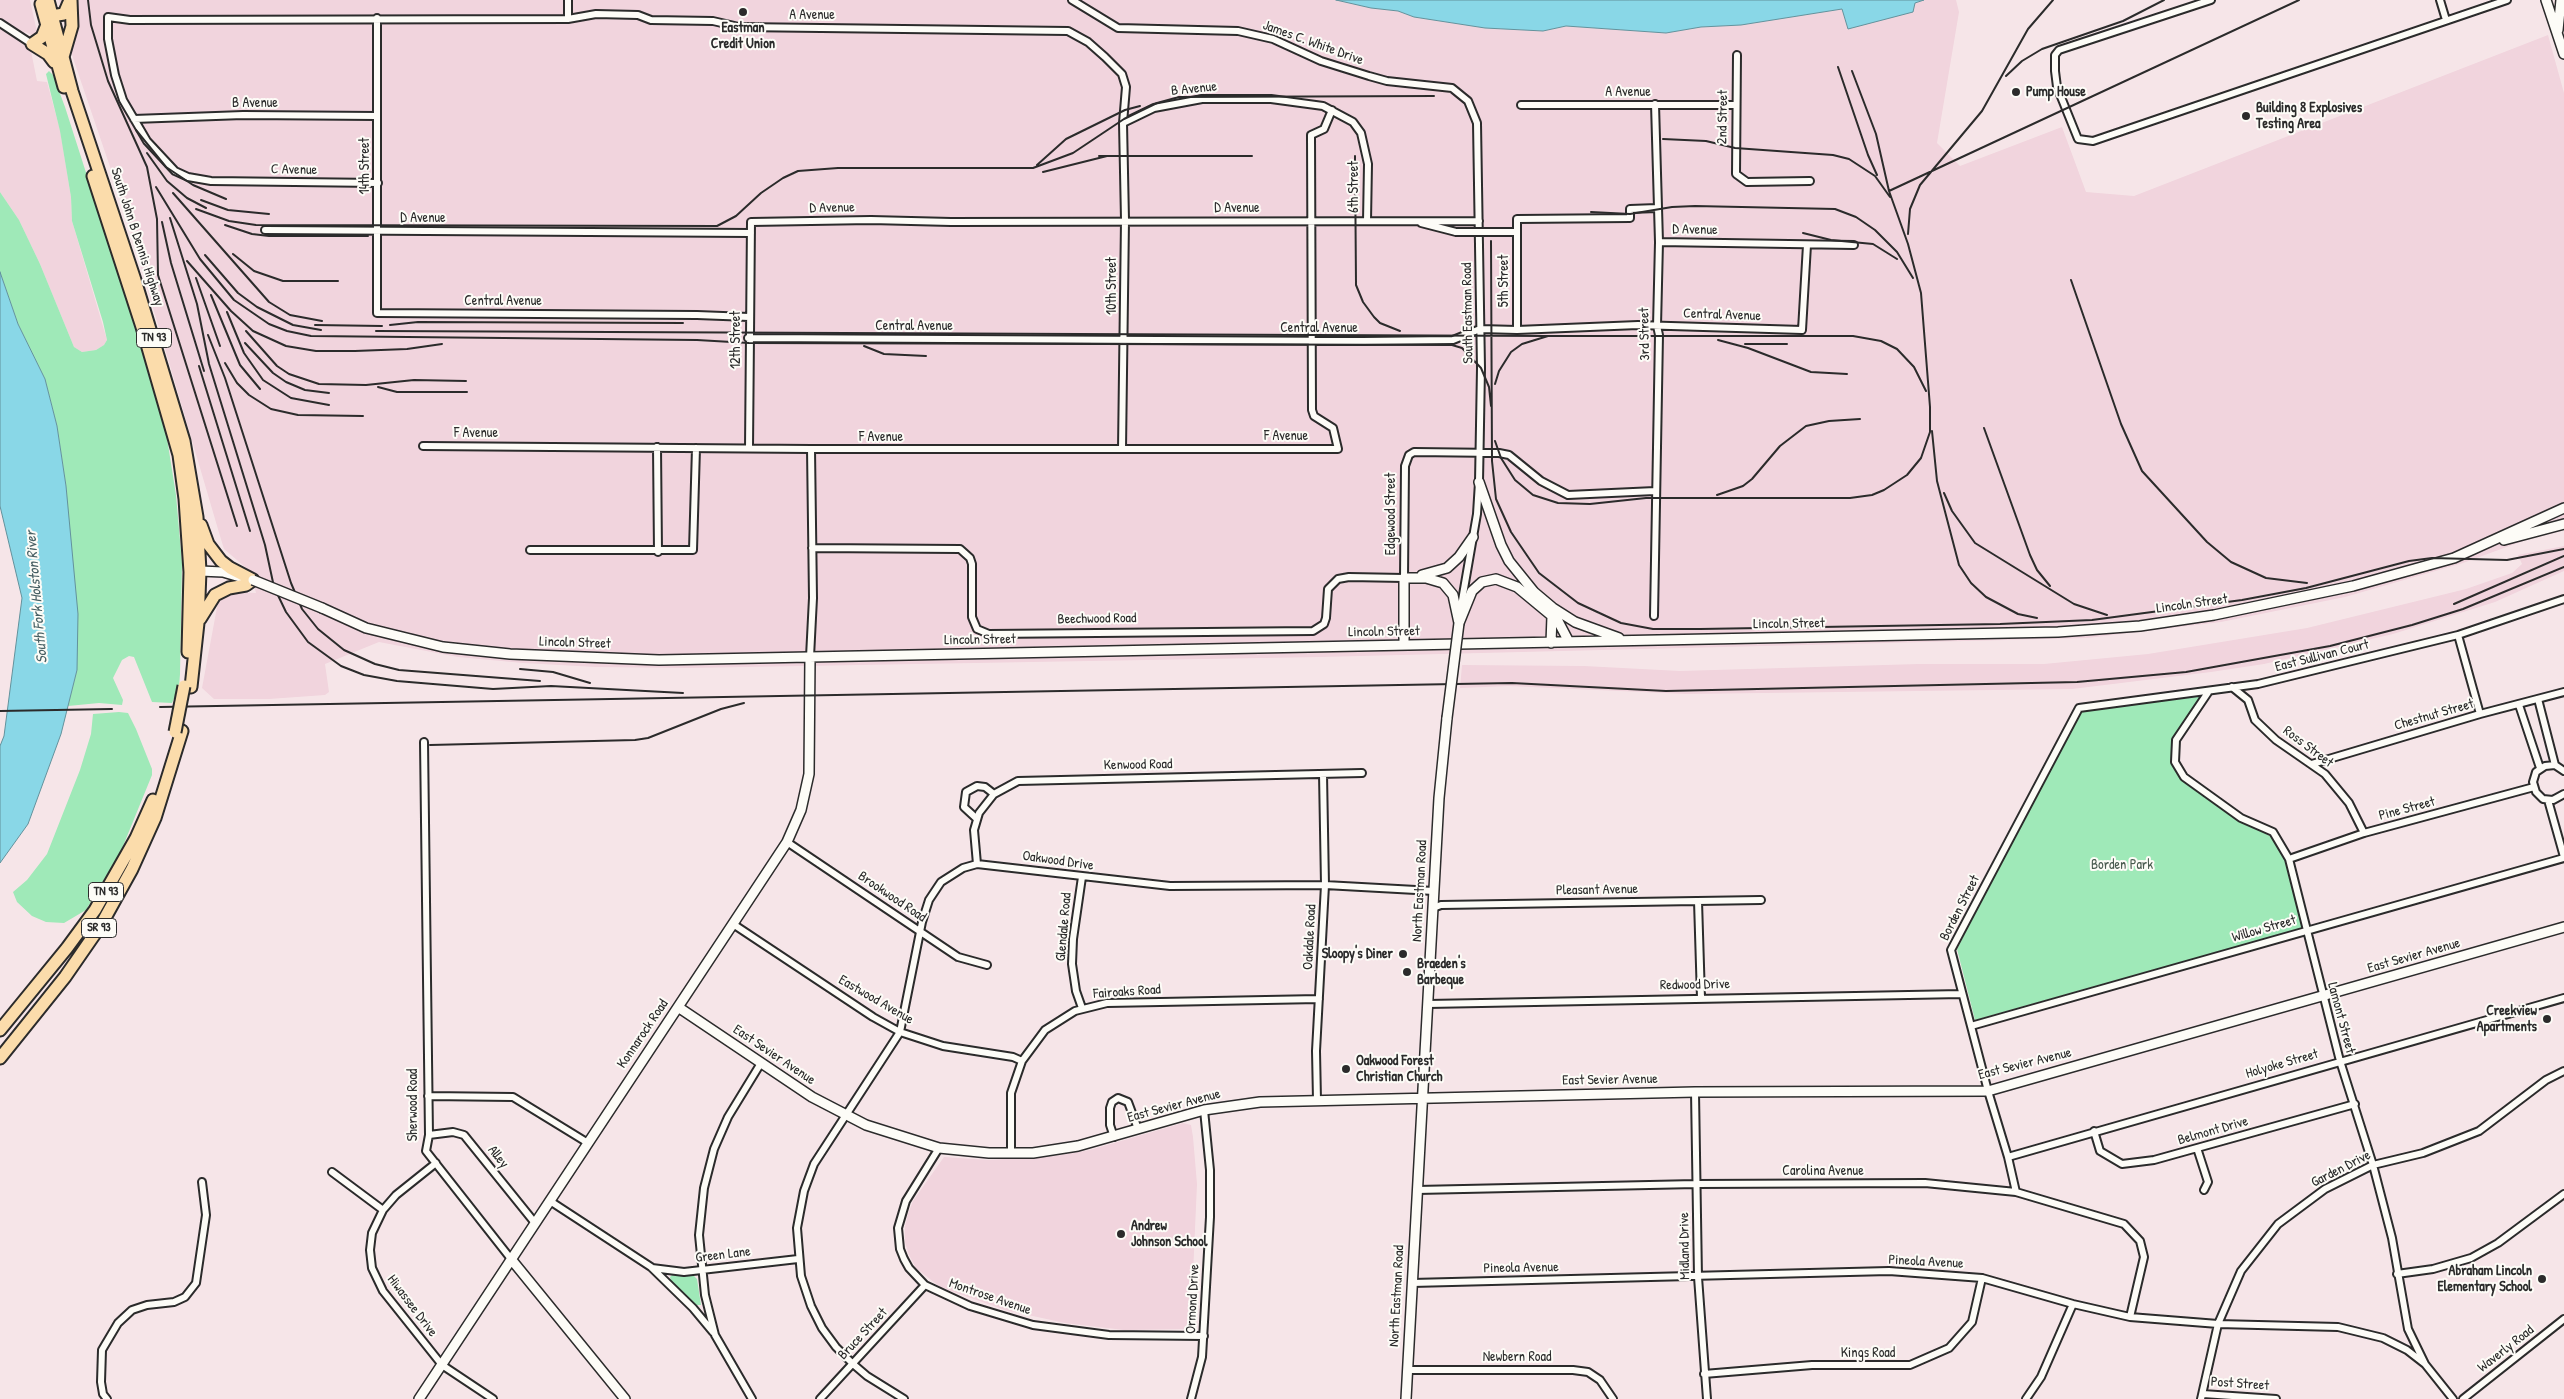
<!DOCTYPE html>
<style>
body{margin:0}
canvas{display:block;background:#f6e5e8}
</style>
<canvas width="2564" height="1399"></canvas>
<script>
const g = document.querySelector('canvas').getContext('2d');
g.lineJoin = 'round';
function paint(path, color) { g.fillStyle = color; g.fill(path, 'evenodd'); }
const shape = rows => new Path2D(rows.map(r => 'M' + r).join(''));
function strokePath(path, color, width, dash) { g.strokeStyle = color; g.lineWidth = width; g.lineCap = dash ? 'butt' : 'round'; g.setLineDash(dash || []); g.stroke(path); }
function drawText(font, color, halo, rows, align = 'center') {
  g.font = font + ' "Patrick Hand",sans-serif'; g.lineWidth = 4; g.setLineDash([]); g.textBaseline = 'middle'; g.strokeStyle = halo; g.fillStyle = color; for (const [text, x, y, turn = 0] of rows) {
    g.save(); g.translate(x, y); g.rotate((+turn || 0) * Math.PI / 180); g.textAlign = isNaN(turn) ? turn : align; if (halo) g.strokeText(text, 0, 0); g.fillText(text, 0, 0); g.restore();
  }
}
paint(shape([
 [0,0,30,0,37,32,34,36,25,32,20,42,31,51,37,81,47,82,60,130,71,197,72,221,107,340,104,345,96,350,82,352,74,347,40,264,19,220,0,192],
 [59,0,1336,0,1371,8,1398,11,1414,17,1485,28,1543,31,1566,26,1666,33,1701,27,1741,25,1842,9,1848,29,1924,0,1956,0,1959,12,1937,143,1960,166,2062,127,2086,192,2134,196,2548,35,2564,93,2564,519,2553,530,2463,563,2345,597,2221,622,2087,638,1320,657,687,668,596,667,523,663,458,657,379,642,325,664,329,692,325,695,269,699,214,699,202,688,218,602,234,592,256,593,251,572,224,549,220,536,122,202,73,58],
 [2564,546,2564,571,2495,602,2393,634,2264,664,2211,672,2072,689,1686,694,1509,686,1460,688,1462,665,1584,666,1680,671,1919,664,2044,664,2148,654,2307,628,2466,589,2512,573,2522,564,2518,555],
 [1183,1123,1191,1125,1193,1137,1197,1184,1191,1319,1191,1324,1186,1329,1124,1330,1065,1323,1005,1310,940,1287,916,1268,909,1255,905,1242,905,1227,908,1214,913,1201,944,1157,988,1160,1055,1156,1090,1150]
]), '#f1d4dd');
paint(shape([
 [49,71,53,75,65,107,163,413,176,495,182,563,180,674,179,687,172,703,152,702,134,657,129,656,122,660,113,678,123,700,122,705,99,703,68,706,77,670,66,486,57,426,45,379,18,324,0,272,0,192,19,220,40,264,74,347,82,352,96,350,104,345,107,340,103,322,72,221,71,197,60,131,46,74],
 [2205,696,2176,740,2175,762,2184,777,2271,837,2289,859,2305,927,1975,1020,1957,949,2078,710],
 [119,712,128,713,136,729,152,769,152,775,121,851,86,910,64,923,46,922,32,916,17,902,13,892,27,880,47,854,80,770,91,734,93,714],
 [672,1275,694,1276,697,1279,701,1305,695,1305,671,1281,670,1277]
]), '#9fe9b8');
const water = shape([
 [1336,0,1924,0,1915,3,1913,12,1848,29,1842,9,1741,25,1701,27,1666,33,1566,26,1543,31,1485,28,1414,17,1398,11,1371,8,1336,0],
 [0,272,18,324,45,379,57,426,66,486,78,614,77,670,61,734,28,824,0,863,0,746,4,736,22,598,0,506,0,272]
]);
paint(water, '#89d7e7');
strokePath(water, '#63929c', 1);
const street = shape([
 [1072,0,1118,28,1238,31,1273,39,1321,61,1369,76,1387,81,1452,88,1468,101,1477,123,1481,368,1479,482,1477,514,1460,612],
 [2211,0,2059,50,2055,55,2055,71,2057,87,2078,139,2093,141,2507,0],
 [2440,0,2446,20],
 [377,18,377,313,697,315,749,317],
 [568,19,568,0],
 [0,23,32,44],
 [1737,55,1736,174,1747,182,1810,181],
 [1521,105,1735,105],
 [134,119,243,115,377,116],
 [1123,123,1154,108,1202,99,1271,99,1323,106,1353,122,1361,133,1368,164,1367,221],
 [378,183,211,181,188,177,175,171,147,141,123,100,115,75,108,39,108,17,130,20,568,19,596,14,638,15,651,20,713,21,739,27,1068,31,1088,42,1105,57,1122,74,1126,87,1123,123,1125,220,1122,449],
 [1421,223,1456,232],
 [265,230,751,233],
 [1500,232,1517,232],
 [1659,242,1854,245],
 [1517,330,1517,219,1630,218,1630,209,1657,208],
 [748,338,1363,341,1453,340,1480,329,1517,330,1638,325,1802,330,1807,245],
 [423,446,811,449,1338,449,1333,428,1314,416,1312,410,1311,135,1324,129,1332,110],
 [657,447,658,552],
 [749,448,751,222,871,220,951,222,1479,221],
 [812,548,960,549,970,558,972,564,972,617,977,629,989,634,1313,631,1324,624,1326,618,1328,589,1338,579,1349,577,1404,578,1405,466,1409,455,1414,452,1499,453,1509,455,1541,481,1568,495,1655,491],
 [530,550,693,550,696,448],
 [1654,616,1659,335,1657,326,1659,242,1655,104],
 [2458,635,2480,714],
 [810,657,813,598,811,449],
 [2232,687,2248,700,2255,720,2276,740,2325,774,2349,803,2364,833],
 [2209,691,2176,740,2175,762,2184,777,2241,818,2273,832,2289,859,2340,1061,2373,1165,2392,1238,2408,1329,2425,1364,2453,1399],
 [2538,699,2555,765],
 [2519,705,2540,768],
 [424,742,429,1135,426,1151,511,1259],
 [2312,764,2480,714,2564,692],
 [2564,771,2555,765,2545,766,2536,772,2533,782,2536,792,2543,799,2553,800,2564,794],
 [2548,800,2564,857],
 [977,819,964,807,966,792,977,786,985,787,994,794],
 [787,842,958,957,987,965],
 [2289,859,2364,833,2534,787],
 [977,864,974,830,979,813,994,794,1018,781,1362,773],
 [1082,877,1073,939,1072,964,1076,991,1082,1008],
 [1698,901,1701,998],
 [1433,908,1441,905,1761,900],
 [733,924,873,1017,900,1032,943,1046,1013,1057,1022,1061],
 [1428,1004,1962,994],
 [1971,1026,2564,858],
 [1695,1092,1698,1277,1707,1399],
 [428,1096,513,1097,588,1143],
 [1317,1100,1316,1051,1325,885,1323,774],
 [2094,1131,2100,1151,2122,1164,2154,1160,2355,1104],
 [429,1135,453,1132,464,1135,535,1223],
 [1114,1137,1110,1125,1110,1108,1112,1102,1118,1098,1128,1102,1138,1129],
 [939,1148,906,1201,898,1228,900,1249,904,1259,909,1268,925,1285,970,1306,1033,1325,1109,1335,1204,1336],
 [2197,1148,2208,1182,2204,1190],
 [1011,1153,1011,1093,1022,1061,1045,1030,1075,1011,1107,1003,1319,999],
 [2008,1157,2564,998],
 [436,1163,396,1195,383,1210,372,1233,370,1250,372,1268,383,1291,442,1365,493,1399],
 [332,1172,383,1210],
 [1417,1190,1696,1184,1925,1183,2016,1192,2124,1224,2140,1241,2144,1257,2130,1317],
 [2016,1192,2008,1157,1988,1091,1951,950,2079,708,2258,684,2458,635,2564,599],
 [550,1201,651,1267,693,1308,713,1332],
 [652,1268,684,1272,798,1259],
 [2397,1274,2433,1269,2471,1258,2498,1243,2564,1194],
 [1412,1283,1889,1271,1982,1278,2073,1304,2130,1317,2218,1324,2338,1327,2383,1338,2407,1350,2425,1364],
 [1407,1370,1573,1370,1588,1372,1600,1380,1613,1399],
 [1704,1374,1812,1365,1910,1365,1949,1348,1972,1322,1982,1278],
 [2203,1394,2276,1399],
 [107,1399,103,1394,101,1382,102,1350,118,1323,132,1310,147,1305,174,1302,185,1297,196,1283,206,1215,202,1182],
 [752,1399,715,1335,705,1295,699,1235,704,1188,714,1149,728,1117,761,1063],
 [820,1399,925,1285],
 [904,1399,867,1376,853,1364,836,1347,822,1328,811,1306,801,1276,797,1228,804,1191,814,1164,900,1032,922,922,929,900,941,882,963,868,977,864,1170,886,1325,885,1434,891],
 [1191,1399,1202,1357,1210,1217,1210,1170,1204,1110],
 [2026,1399,2041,1377,2073,1304],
 [2201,1399,2218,1324,2241,1271,2278,1224,2325,1189,2373,1165,2423,1153,2479,1131,2546,1080,2564,1071],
 [2463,1399,2564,1319]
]);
const secondary = shape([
 [2546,0,2564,54],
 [2558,30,2561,0],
 [1479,482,1501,545,1509,561,1534,592,1553,608,1575,622,1619,638],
 [2504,540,2564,524],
 [200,571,223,572,240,577],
 [1422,575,1447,568,1459,557,1473,537],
 [322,608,366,628,443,647,510,654,659,660,2058,632,2140,626,2214,615,2353,586,2454,558,2564,508],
 [1459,623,1472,591,1482,582,1496,579,1517,587,1552,616,1558,621,1569,642],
 [1551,643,1552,616],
 [1404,645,1404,578,1426,578,1443,583,1453,595,1459,623],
 [678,1007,812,1097,866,1125,939,1148,989,1153,1033,1153,1078,1146,1204,1110,1260,1102,1695,1092,1988,1091,2564,927],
 [511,1259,625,1399],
 [419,1399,787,842,801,810,809,774,810,657],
 [1406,1399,1439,798,1447,718]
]);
const highway = shape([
 [48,0,72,91,135,280,184,441,197,517,200,571,198,623,191,687],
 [41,4,64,87],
 [51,16,64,14,70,0],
 [46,27,42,37,32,44,48,54,54,62],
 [63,57,72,26,71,0],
 [93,176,142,327,179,455,185,499,190,572,188,652],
 [200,619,215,595,229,588,246,585,253,580,230,568,221,561,208,544,201,525],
 [0,1030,67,948,95,910,136,838,153,800],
 [0,1058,65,977,101,925,132,869,155,818,182,731]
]);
strokePath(street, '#2b2b2b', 10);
strokePath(secondary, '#2b2b2b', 12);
strokePath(highway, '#2b2b2b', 15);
strokePath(street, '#fdfcf7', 6);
strokePath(secondary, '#fdfcf7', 9);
strokePath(highway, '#fbdcab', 11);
strokePath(shape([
 [88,0,91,25,108,81,147,167,157,219,158,275,237,526],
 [1838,67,1868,155,1877,175],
 [1852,71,1876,134,1889,191],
 [2006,76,2022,61,2042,49,2123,21,2164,0],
 [136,130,166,167,193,185,226,199],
 [1663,139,1706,141,1735,148,1833,155,1849,159,1875,176,1890,197],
 [147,153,167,181,187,198,206,208],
 [1099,156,1252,156],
 [1355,156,1356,285,1363,302,1374,317,1380,323,1400,331],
 [1037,165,1066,139,1125,110,1140,106],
 [1043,172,1107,156],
 [156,187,200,259,234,300,269,324,287,331,311,336,697,340,749,343,1452,345,1462,348,1481,368,1489,387,1491,406],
 [173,193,269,302,290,315,322,321],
 [201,200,228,210,269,214],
 [196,209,229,221,256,225,717,226,736,216,761,193,783,178,798,171,838,168,1033,168,1073,153,1124,119,1157,103,1179,97,1434,96],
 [1591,212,1630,214,1672,207,1695,206,1835,209,1856,217,1875,230,1897,252,1913,278],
 [170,218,197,304,209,364,265,545,274,587,286,612,308,642,341,666,364,675,397,681,493,689,551,686,683,693],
 [162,222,171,263,204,371],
 [225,225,252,234,269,236,368,236],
 [1803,233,1831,240,1873,244,1897,259],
 [1908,234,1910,209,1920,185,1982,111,2028,29,2053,0],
 [1491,241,1492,461,1496,499,1511,532,1539,573,1578,603,1621,623,1653,629,1700,629,2000,624,2092,620,2242,600,2306,588,2409,561,2432,558,2507,560,2564,549],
 [233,254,254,271,283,281,338,281],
 [205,255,238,293,257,307,293,325,321,330],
 [187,261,231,311,253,331,286,346,316,351,355,351,407,349,442,344],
 [196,278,220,346],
 [2071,280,2121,424,2142,471,2207,542,2231,562,2266,578,2307,583],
 [211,295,240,365,260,389],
 [227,312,244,353,263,380,291,398,329,405],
 [315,325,382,326],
 [390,325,418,322,683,323],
 [246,331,277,366,289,374,319,384,366,385,414,380,466,381],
 [376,331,1548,336],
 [208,335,225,378,291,583,302,609,318,629,344,650,375,664,399,670,540,681],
 [1718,340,1748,348,1811,372,1847,374],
 [245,343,273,373,286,382,305,390,329,393],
 [1745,344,1787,344],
 [864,346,884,354,926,356],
 [225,363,237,383,249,395,271,409,298,415,363,416],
 [199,366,250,531],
 [1495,384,1499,371,1511,352,1522,344,1548,336,1853,336,1881,341,1897,349,1914,367,1926,391],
 [378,387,397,392,467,392],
 [1984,428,2030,555,2037,570,2050,586],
 [1932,431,1937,481,1959,565,1971,583,1986,597,2018,614,2037,618],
 [1495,441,1501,458,1515,480,1533,495,1558,503,1590,504,1646,498,1850,498,1872,495,1884,490,1907,475,1921,458,1930,432,1930,407,1921,293,1908,244,1889,191,2299,0],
 [1944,493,1952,511,1975,543,2074,604,2107,615],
 [1717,495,1743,486,1752,479,1780,446,1806,426,1829,421,1860,419],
 [2454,604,2564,556],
 [520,669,553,672,590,683],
 [160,707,1512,683,1666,691,2077,682,2186,672,2330,646,2412,625,2463,609,2564,567],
 [0,711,112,709],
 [430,745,635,740,648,738,721,709,744,703]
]), '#2b2b2b', 2);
const streetBridge = shape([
 [1456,232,1500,232]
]);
const secondaryBridge = shape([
 [253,580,322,608],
 [1447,718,1459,623]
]);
const highwayBridge = shape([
 [175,732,184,686]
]);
strokePath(streetBridge, '#2b2b2b', 10, []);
strokePath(secondaryBridge, '#2b2b2b', 12, []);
strokePath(highwayBridge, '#2b2b2b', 15, []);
strokePath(streetBridge, '#fdfcf7', 6);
strokePath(secondaryBridge, '#fdfcf7', 9);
strokePath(highwayBridge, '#fbdcab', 11);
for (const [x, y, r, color] of [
 [743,12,5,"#2b2b2b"],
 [2016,92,5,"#2b2b2b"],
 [2246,116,5,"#2b2b2b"],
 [1403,954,5,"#2b2b2b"],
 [1407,972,5,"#2b2b2b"],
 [2547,1019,5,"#2b2b2b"],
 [1346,1069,5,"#2b2b2b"],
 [1121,1234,5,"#2b2b2b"],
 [2542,1279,5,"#2b2b2b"]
]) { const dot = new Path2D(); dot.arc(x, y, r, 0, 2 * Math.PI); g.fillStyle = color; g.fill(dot); strokePath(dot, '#fdfcf7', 2); }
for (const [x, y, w] of [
 [154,338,35],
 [106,892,35],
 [99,928,35]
]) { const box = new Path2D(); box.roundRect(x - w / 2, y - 9.5, w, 19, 4); g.fillStyle = '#fdfcf7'; g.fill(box); strokePath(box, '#2b2b2b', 1); }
drawText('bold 12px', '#2b2b2b', null, [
 ["TN 93",154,338],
 ["TN 93",106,892],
 ["SR 93",99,928]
]);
drawText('14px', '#2b2b2b', '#fdfcf7', [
 ["A Avenue",812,15],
 ["James C. White Drive",1313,43,20],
 ["B Avenue",1194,89,-6],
 ["A Avenue",1628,92],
 ["B Avenue",255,103],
 ["2nd Street",1723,117,-89],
 ["14th Street",365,166,-90],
 ["C Avenue",294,170,1],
 ["6th Street",1354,187,-90],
 ["D Avenue",832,208,-1],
 ["D Avenue",1237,208],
 ["D Avenue",423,218],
 ["D Avenue",1695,230,1],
 ["South John B Dennis Highway",137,237,72],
 ["5th Street",1504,281,-90],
 ["10th Street",1112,286,-90],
 ["Central Avenue",503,301],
 ["South Eastman Road",1468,313,-91],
 ["Central Avenue",1722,315,2],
 ["Central Avenue",914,326],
 ["Central Avenue",1319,328],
 ["3rd Street",1645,334,-91],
 ["12th Street",736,340,-90],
 ["F Avenue",476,433],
 ["F Avenue",1286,436],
 ["F Avenue",881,437],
 ["Edgewood Street",1391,514,-90],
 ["Lincoln Street",2192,604,-8],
 ["Beechwood Road",1097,619,-1],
 ["Lincoln Street",1789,624,-1],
 ["Lincoln Street",1384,632,-1],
 ["Lincoln Street",980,640,-1],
 ["Lincoln Street",575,643,2],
 ["East Sullivan Court",2322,656,-14],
 ["Chestnut Street",2434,715,-16],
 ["Ross Street",2308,747,37],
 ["Kenwood Road",1138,765,-1],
 ["Pine Street",2407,809,-15],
 ["Oakwood Drive",1058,861,8],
 ["Pleasant Avenue",1597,890,-1],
 ["North Eastman Road",1420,891,-87],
 ["Brookwood Road",892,897,34],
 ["Borden Street",1960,908,-63],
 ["Glendale Road",1064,927,-85],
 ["Willow Street",2264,929,-16],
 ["Oakdale Road",1310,937,-87],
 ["East Sevier Avenue",2414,956,-16],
 ["Redwood Drive",1695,985,-1],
 ["Fairoaks Road",1127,992,-4],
 ["Eastwood Avenue",876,1000,30],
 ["Lamont Street",2341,1018,75],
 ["Konnarock Road",643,1034,-56],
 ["East Sevier Avenue",774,1055,34],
 ["East Sevier Avenue",2025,1064,-14],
 ["Holyoke Street",2282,1064,-16],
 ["East Sevier Avenue",1610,1080,-1],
 ["Sherwood Road",413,1105,-90],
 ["East Sevier Avenue",1174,1106,-15],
 ["Belmont Drive",2213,1131,-16],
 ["Alley",498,1157,51],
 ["Garden Drive",2341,1169,-27],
 ["Carolina Avenue",1823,1171],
 ["Midland Drive",1685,1246,-91],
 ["Green Lane",723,1255,-7],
 ["Pineola Avenue",1926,1262,3],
 ["Pineola Avenue",1521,1268,-1],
 ["North Eastman Road",1397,1296,-87],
 ["Montrose Avenue",990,1297,19],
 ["Ormond Drive",1193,1299,-87],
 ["Hiwassee Drive",412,1306,53],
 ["Bruce Street",863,1334,-47],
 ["Waverly Road",2506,1349,-38],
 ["Kings Road",1868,1353],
 ["Newbern Road",1517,1357],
 ["Post Street",2240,1384,4]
]);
drawText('bold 14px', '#2b2b2b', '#fdfcf7', [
 ["Eastman",743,28,"center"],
 ["Credit Union",743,44,"center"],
 ["Pump House",2026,92],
 ["Building 8 Explosives",2256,108],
 ["Testing Area",2256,124],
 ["Sloopy's Diner",1393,954,"right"],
 ["Braeden's",1417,964],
 ["Barbeque",1417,980],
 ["Creekview",2537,1011,"right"],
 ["Apartments",2537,1027,"right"],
 ["Oakwood Forest",1356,1061],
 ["Christian Church",1356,1077],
 ["Andrew",1131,1226],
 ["Johnson School",1131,1242],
 ["Abraham Lincoln",2532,1271,"right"],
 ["Elementary School",2532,1287,"right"]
], 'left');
drawText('14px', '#485a4e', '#fdfcf7', [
 ["Borden Park",2122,865]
]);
drawText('italic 15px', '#475f63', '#fdfcf7', [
 ["South Fork Holston River",37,597,-95]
]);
</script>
